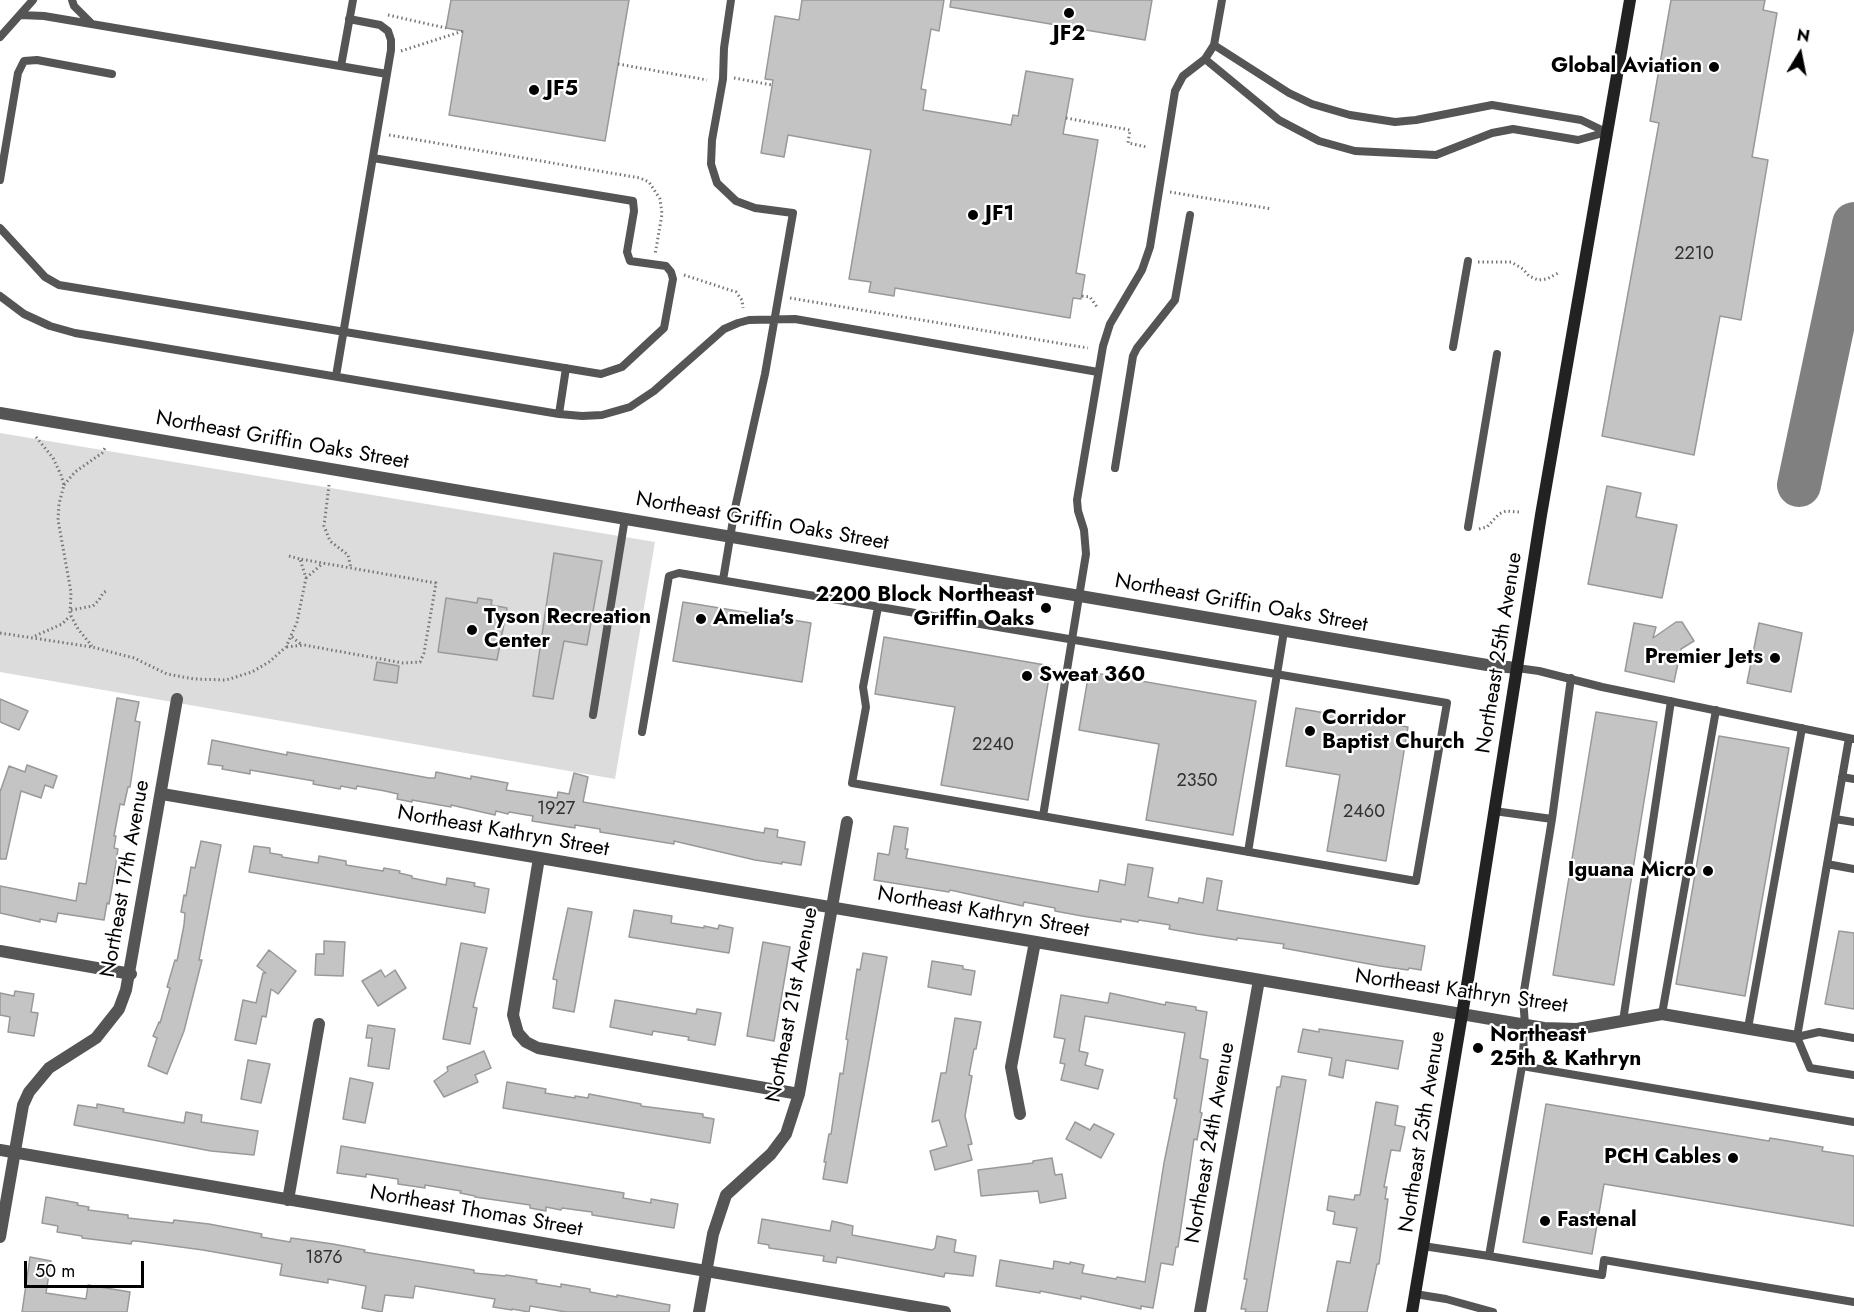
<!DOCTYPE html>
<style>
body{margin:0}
#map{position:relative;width:1854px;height:1312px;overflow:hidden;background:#fff;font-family:Jost,sans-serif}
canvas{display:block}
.north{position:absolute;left:1770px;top:24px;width:60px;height:60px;-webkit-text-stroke:4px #fff;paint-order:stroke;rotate:10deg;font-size:16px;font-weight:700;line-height:24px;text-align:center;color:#000}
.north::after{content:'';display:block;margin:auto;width:21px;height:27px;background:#000;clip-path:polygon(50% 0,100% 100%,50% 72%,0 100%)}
.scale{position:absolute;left:24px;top:1261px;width:120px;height:27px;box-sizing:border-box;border:3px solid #000;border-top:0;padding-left:8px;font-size:18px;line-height:21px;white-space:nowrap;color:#000;-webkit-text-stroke:4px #fff;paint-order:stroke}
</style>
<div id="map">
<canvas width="1854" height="1312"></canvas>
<div class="north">N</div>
<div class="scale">50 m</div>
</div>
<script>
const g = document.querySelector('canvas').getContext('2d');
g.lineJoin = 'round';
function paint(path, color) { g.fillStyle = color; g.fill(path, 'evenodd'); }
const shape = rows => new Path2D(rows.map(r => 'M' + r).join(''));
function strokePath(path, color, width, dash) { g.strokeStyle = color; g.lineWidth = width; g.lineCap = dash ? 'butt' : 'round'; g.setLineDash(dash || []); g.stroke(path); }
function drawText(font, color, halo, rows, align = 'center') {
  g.font = font + ' Jost,sans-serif'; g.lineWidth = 4.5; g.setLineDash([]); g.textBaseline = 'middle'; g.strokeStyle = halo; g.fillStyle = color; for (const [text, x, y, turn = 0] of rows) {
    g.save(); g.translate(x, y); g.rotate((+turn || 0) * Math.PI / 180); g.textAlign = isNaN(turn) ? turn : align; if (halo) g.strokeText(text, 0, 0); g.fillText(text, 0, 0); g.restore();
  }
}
paint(shape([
 [0,433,655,542,615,779,0,672]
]), '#dcdcdc');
strokePath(shape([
 [1799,485,1854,224]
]), '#808080', 44);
const building = shape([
 [451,0,629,0,605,141,449,115,463,31,446,28,451,0],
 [802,0,944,0,939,31,931,29,921,89,926,90,923,110,1011,125,1013,115,1018,116,1026,71,1073,79,1063,134,1098,140,1076,273,1085,275,1081,299,1073,298,1070,318,895,288,894,296,869,292,871,282,849,279,871,150,788,135,784,157,761,153,773,80,765,79,775,16,799,20,802,0],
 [951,0,1152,0,1145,40,950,7,951,0],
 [1671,0,1765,0,1763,10,1777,13,1752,157,1768,160,1741,320,1720,316,1694,455,1602,436,1659,123,1650,121,1671,0],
 [1607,486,1641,493,1636,517,1677,525,1662,598,1588,584,1607,486],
 [554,553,602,561,587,645,564,641,553,699,533,696,554,553],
 [446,598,477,603,478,598,492,600,491,605,507,608,497,660,438,652,446,598],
 [683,602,811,623,802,682,673,661,683,602],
 [1676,622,1682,622,1694,641,1681,649,1674,682,1625,671,1634,623,1656,627,1653,638,1676,622],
 [1759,623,1802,633,1791,692,1747,683,1759,623],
 [884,637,1051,666,1028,800,941,785,955,707,875,694,884,637],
 [377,662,399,666,397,683,374,680,377,662],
 [1089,672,1256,701,1233,835,1146,820,1159,744,1079,730,1089,672],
 [117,698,139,702,135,721,140,722,130,787,128,787,124,805,120,804,114,836,116,836,114,848,118,849,114,876,109,904,107,903,104,920,58,913,56,922,40,919,40,922,0,913,0,886,76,901,79,883,86,884,117,698],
 [0,699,28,711,19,730,0,722,0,699],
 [1296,708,1408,727,1386,861,1327,851,1340,775,1286,766,1296,708],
 [1596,712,1657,722,1614,985,1553,975,1596,712],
 [1719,736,1789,748,1745,996,1676,984,1719,736],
 [212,740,287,755,287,752,429,778,435,778,436,772,471,779,471,776,508,783,506,790,557,798,558,792,569,794,574,773,588,777,583,802,764,833,765,828,778,830,777,837,805,842,801,865,782,862,782,864,755,860,674,841,674,844,600,832,600,829,575,825,575,828,532,821,533,816,509,812,508,814,496,811,495,815,451,805,451,807,412,800,412,802,397,799,398,794,385,791,357,786,356,789,341,786,340,789,313,784,314,781,250,770,250,774,222,769,223,766,208,764,212,740],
 [27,765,57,776,53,788,45,785,41,798,21,791,6,859,0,859,0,792,9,766,25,772,27,765],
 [894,826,908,828,905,849,908,849,906,858,1098,892,1100,880,1125,885,1128,864,1153,868,1148,897,1178,903,1179,898,1203,903,1207,878,1222,881,1217,910,1425,946,1421,970,1409,968,1408,970,1380,966,1283,948,1284,944,1254,940,1237,938,1237,940,1197,934,1169,929,1170,925,1139,920,1138,922,1121,919,1121,922,1082,916,1055,911,1055,908,1024,902,1023,906,950,890,949,892,874,880,878,853,889,855,894,826],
 [201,841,221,845,199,960,202,960,184,1031,167,1074,148,1066,157,1038,153,1036,159,1022,160,1023,170,988,167,987,175,960,177,961,184,925,185,913,181,912,184,895,186,896,191,867,195,868,201,841],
 [254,846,270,848,270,853,282,855,282,857,318,863,319,856,346,861,346,865,383,871,384,868,400,871,399,873,412,876,412,878,446,885,447,878,475,883,474,886,489,889,485,913,249,872,254,846],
 [568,908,592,912,574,1012,553,1008,557,980,553,979,568,908],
 [634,910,672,916,671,923,704,928,704,926,718,929,719,925,733,928,729,953,629,937,634,910],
 [1839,931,1854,933,1854,1009,1825,1004,1839,931],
 [324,941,345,942,343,976,315,975,316,954,324,954,324,941],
 [763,942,790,947,774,1041,747,1036,763,942],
 [461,943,487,948,473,1007,477,1008,470,1044,443,1039,461,943],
 [269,950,296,971,278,994,271,989,266,1017,262,1016,256,1044,235,1040,243,1000,256,1003,263,973,266,973,257,966,269,950],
 [863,953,887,957,847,1183,823,1179,826,1162,824,1162,829,1134,831,1134,840,1073,843,1074,848,1040,846,1039,857,969,860,970,863,953],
 [932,961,963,966,963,969,975,971,971,995,928,987,932,961],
 [381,970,385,977,395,970,406,988,378,1006,362,981,381,970],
 [15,991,34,994,31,1012,38,1013,34,1036,8,1032,10,1017,0,1015,0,993,14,996,15,991],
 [1110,993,1165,1005,1166,1002,1196,1007,1196,1010,1207,1012,1200,1058,1208,1060,1200,1112,1202,1113,1197,1140,1194,1139,1178,1247,1176,1247,1173,1265,1161,1263,1153,1308,1141,1306,1141,1309,1081,1296,1081,1299,1040,1291,1040,1293,996,1286,1000,1260,1053,1269,1054,1261,1070,1264,1070,1262,1084,1265,1082,1273,1116,1279,1117,1277,1145,1282,1164,1163,1177,1099,1174,1098,1185,1033,1085,1016,1079,1051,1088,1053,1085,1065,1103,1070,1098,1089,1061,1080,1065,1064,1060,1063,1065,1039,1054,1037,1061,995,1108,1003,1110,993],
 [615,1000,696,1014,697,1009,721,1013,715,1045,688,1040,689,1037,653,1031,652,1035,610,1027,615,1000],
 [955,1018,981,1022,976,1049,974,1049,969,1075,972,1076,965,1116,972,1144,968,1145,972,1160,935,1170,930,1151,947,1146,939,1120,932,1122,941,1073,946,1073,955,1018],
 [368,1025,395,1029,389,1069,368,1066,372,1038,366,1038,368,1025],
 [1303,1029,1319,1032,1319,1029,1403,1041,1398,1069,1346,1060,1343,1078,1329,1075,1332,1058,1298,1052,1303,1029],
 [484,1051,491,1068,475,1075,478,1082,444,1097,434,1081,448,1071,447,1067,484,1051],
 [248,1060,270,1064,261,1103,241,1099,248,1060],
 [1282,1076,1306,1080,1267,1312,1245,1312,1246,1309,1241,1309,1247,1279,1244,1279,1277,1087,1280,1087,1282,1076],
 [350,1078,373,1083,365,1123,343,1119,350,1078],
 [507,1082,546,1089,545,1093,575,1098,575,1096,588,1098,589,1094,641,1104,641,1106,703,1114,703,1117,714,1119,710,1143,503,1108,507,1082],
 [1376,1102,1398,1106,1395,1125,1405,1127,1400,1151,1391,1150,1384,1187,1387,1187,1385,1199,1388,1199,1379,1264,1377,1264,1367,1312,1327,1312,1337,1261,1350,1263,1357,1228,1333,1224,1335,1212,1327,1210,1329,1196,1354,1200,1355,1195,1360,1195,1376,1102],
 [97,1104,124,1109,123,1112,184,1123,186,1112,202,1115,201,1122,258,1131,254,1155,211,1151,74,1125,78,1105,97,1108,97,1104],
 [1546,1104,1769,1141,1770,1138,1823,1147,1822,1151,1854,1156,1854,1226,1604,1184,1592,1254,1523,1242,1546,1104],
 [1075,1122,1090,1130,1094,1124,1114,1134,1101,1158,1066,1139,1075,1122],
 [341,1146,624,1193,623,1198,651,1203,651,1199,678,1204,674,1228,592,1215,592,1212,562,1208,561,1210,546,1207,546,1211,530,1208,530,1205,475,1197,475,1196,460,1193,461,1191,425,1185,425,1188,398,1184,398,1179,366,1174,366,1177,337,1173,341,1146],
 [1052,1158,1055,1175,1062,1174,1066,1198,1040,1203,1038,1191,981,1196,978,1170,1033,1163,1033,1161,1052,1158],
 [46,1197,78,1203,77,1205,89,1207,88,1210,128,1215,128,1218,173,1223,174,1220,209,1224,262,1234,261,1237,290,1242,291,1238,333,1244,365,1250,364,1252,474,1270,474,1273,505,1276,506,1275,537,1280,536,1283,561,1287,561,1284,590,1289,590,1292,617,1297,617,1295,670,1305,669,1312,566,1312,530,1306,529,1312,512,1309,512,1310,493,1307,495,1299,415,1286,413,1298,385,1295,382,1312,362,1308,366,1286,328,1279,328,1283,280,1275,282,1264,203,1250,136,1241,132,1241,131,1244,82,1238,82,1236,57,1232,58,1226,42,1223,46,1197],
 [762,1219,830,1231,832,1221,853,1226,852,1235,932,1250,935,1248,937,1236,956,1240,954,1252,976,1256,973,1276,945,1273,944,1277,837,1257,836,1263,823,1261,824,1256,769,1248,769,1245,758,1243,762,1219],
 [30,1257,51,1261,46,1293,86,1299,88,1285,130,1292,127,1312,22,1312,30,1257]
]);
paint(building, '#c4c4c4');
strokePath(building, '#999', 1.5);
strokePath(shape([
 [388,15,446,28],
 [401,51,463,31],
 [618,64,707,80],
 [734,78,772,85],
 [1066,118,1130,130,1128,143,1147,147],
 [389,135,640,178,649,182,660,199,662,214,655,255],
 [1170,192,1272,209],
 [1478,262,1511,262,1523,269,1529,276,1538,280,1547,279,1560,272],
 [684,275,736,292,742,300,743,308],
 [1082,296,1090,297,1097,307],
 [790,298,1088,348],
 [36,437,53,458,61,475,64,485,59,504,58,520,71,592,70,614,78,629,92,646],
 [64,485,75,472,102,453,105,448],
 [329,485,324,526,330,541,348,555,351,568],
 [1479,529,1487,527,1499,514,1506,511,1519,512],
 [289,556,300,559],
 [306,578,323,563],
 [71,610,93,606,99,600,103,593,108,590],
 [0,633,92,647,134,658,167,674,194,679,226,680,252,672,269,662,286,647,297,622,306,578,300,559,436,583,424,653,420,662,403,663,304,645,286,647],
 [35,636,62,624,70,616],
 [292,637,302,645]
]), '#777', 3, [1.5, 3]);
strokePath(shape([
 [72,0,74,6,92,24],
 [20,15,44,16,387,74],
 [0,37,33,0],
 [1214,45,1289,93,1312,104,1350,115,1395,122,1416,120,1492,105,1581,120,1606,132],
 [1205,59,1279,120,1319,141,1355,151,1436,155,1492,133,1513,129,1578,140,1607,132],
 [341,66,353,0],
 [0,180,18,73,24,61,37,60,112,74],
 [0,228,45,277,59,285,601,374,622,367,664,328,673,279,671,272,666,266,630,261,627,252,634,211,633,201,373,158],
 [0,296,24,314,50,326,75,333,559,414,582,416,602,415,630,407,654,391,724,329,738,323,749,320,795,319,1098,372],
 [1453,347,1468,261],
 [336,376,391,50,391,40,388,31,380,25,349,19],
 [559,414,566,368],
 [1115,468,1133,356,1137,348,1175,300,1190,215],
 [1468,527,1497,354],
 [723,580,735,508,765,374,793,213,755,208,736,201,717,183,711,164,712,140,723,79,724,48,731,0],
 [1517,668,1539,671,1602,687,1854,739],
 [593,715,625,518],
 [642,732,669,576,679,573,1447,703,1416,881,852,783,866,707,863,687,878,607],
 [1849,738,1797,1037,1810,1068,1854,1075],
 [1842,777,1854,779],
 [1494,811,1552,819],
 [1043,816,1086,554,1084,530,1078,511,1077,500,1103,346,1110,324,1142,270,1150,247,1175,91,1183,76,1205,59,1214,45,1222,0],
 [1835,819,1854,822],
 [1248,852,1284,631],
 [1827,864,1854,869],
 [1662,1014,1716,710],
 [1623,1021,1671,701],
 [1748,1028,1802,728],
 [1797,1037,1819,1032,1854,1038],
 [1522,1066,1854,1122],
 [1423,1246,1489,1256,1522,1066,1525,1025,1523,997,1552,819,1571,678],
 [1489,1256,1602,1275,1604,1260,1854,1302],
 [1415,1294,1446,1299,1493,1312]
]), '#555', 8);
strokePath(shape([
 [162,794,1544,1028,1577,1029,1662,1014,1797,1037],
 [539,858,513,1015,518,1033,526,1042,538,1048,799,1094],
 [0,951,131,974],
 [1020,1114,1011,1067,1035,942],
 [0,1150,945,1312],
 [288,1200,319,1024],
 [0,1237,23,1105,29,1092,49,1068,96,1038,119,1009,126,990,177,699],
 [699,1312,713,1234,726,1195,771,1154,786,1134,799,1094,847,822],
 [1200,1312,1259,980]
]), '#555', 12);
strokePath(shape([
 [0,413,1487,665,1517,668]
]), '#555', 12);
strokePath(shape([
 [1412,1312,1468,979,1541,515,1630,0]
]), '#222', 12);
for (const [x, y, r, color] of [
 [1069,13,6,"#000"],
 [1714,67,6,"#000"],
 [534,90,6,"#000"],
 [973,215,6,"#000"],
 [1046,608,6,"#000"],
 [701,619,6,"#000"],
 [472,630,6,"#000"],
 [1775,658,6,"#000"],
 [1027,676,6,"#000"],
 [1310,731,6,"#000"],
 [1708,871,6,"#000"],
 [1478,1048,6,"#000"],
 [1733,1158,6,"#000"],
 [1545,1221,6,"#000"]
]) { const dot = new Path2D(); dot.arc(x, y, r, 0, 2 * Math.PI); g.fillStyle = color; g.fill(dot); strokePath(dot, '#fff', 2); }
drawText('18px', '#313131', null, [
 ["2210",1694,255],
 ["2240",993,746],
 ["2350",1197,782],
 ["1927",556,810],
 ["2460",1364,813],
 ["1876",324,1259]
]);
drawText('bold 21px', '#000', '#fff', [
 ["JF2",1069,35,"center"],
 ["Global Aviation",1702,67,"right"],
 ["JF5",546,90],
 ["JF1",985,215],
 ["2200 Block Northeast",1034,596,"right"],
 ["Griffin Oaks",1034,620,"right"],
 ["Tyson Recreation",484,618],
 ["Center",484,642],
 ["Amelia's",713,619],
 ["Premier Jets",1763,658,"right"],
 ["Sweat 360",1039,676],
 ["Corridor",1322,719],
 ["Baptist Church",1322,743],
 ["Iguana Micro",1696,871,"right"],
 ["Northeast",1490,1036],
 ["25th & Kathryn",1490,1060],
 ["PCH Cables",1721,1158,"right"],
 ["Fastenal",1557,1221]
], 'left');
drawText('21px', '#000', '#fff', [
 ["Northeast Griffin Oaks Street",282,441,10],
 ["Northeast Griffin Oaks Street",762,522,10],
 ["Northeast Griffin Oaks Street",1241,604,10],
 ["Northeast 25th Avenue",1500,653,-81],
 ["Northeast Kathryn Street",503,832,10],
 ["Northeast 17th Avenue",126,879,-80],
 ["Northeast Kathryn Street",983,913,10],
 ["Northeast Kathryn Street",1461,992,8],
 ["Northeast 21st Avenue",793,1005,-79],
 ["Northeast 25th Avenue",1423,1132,-81],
 ["Northeast 24th Avenue",1211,1143,-80],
 ["Northeast Thomas Street",476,1212,10]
]);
</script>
